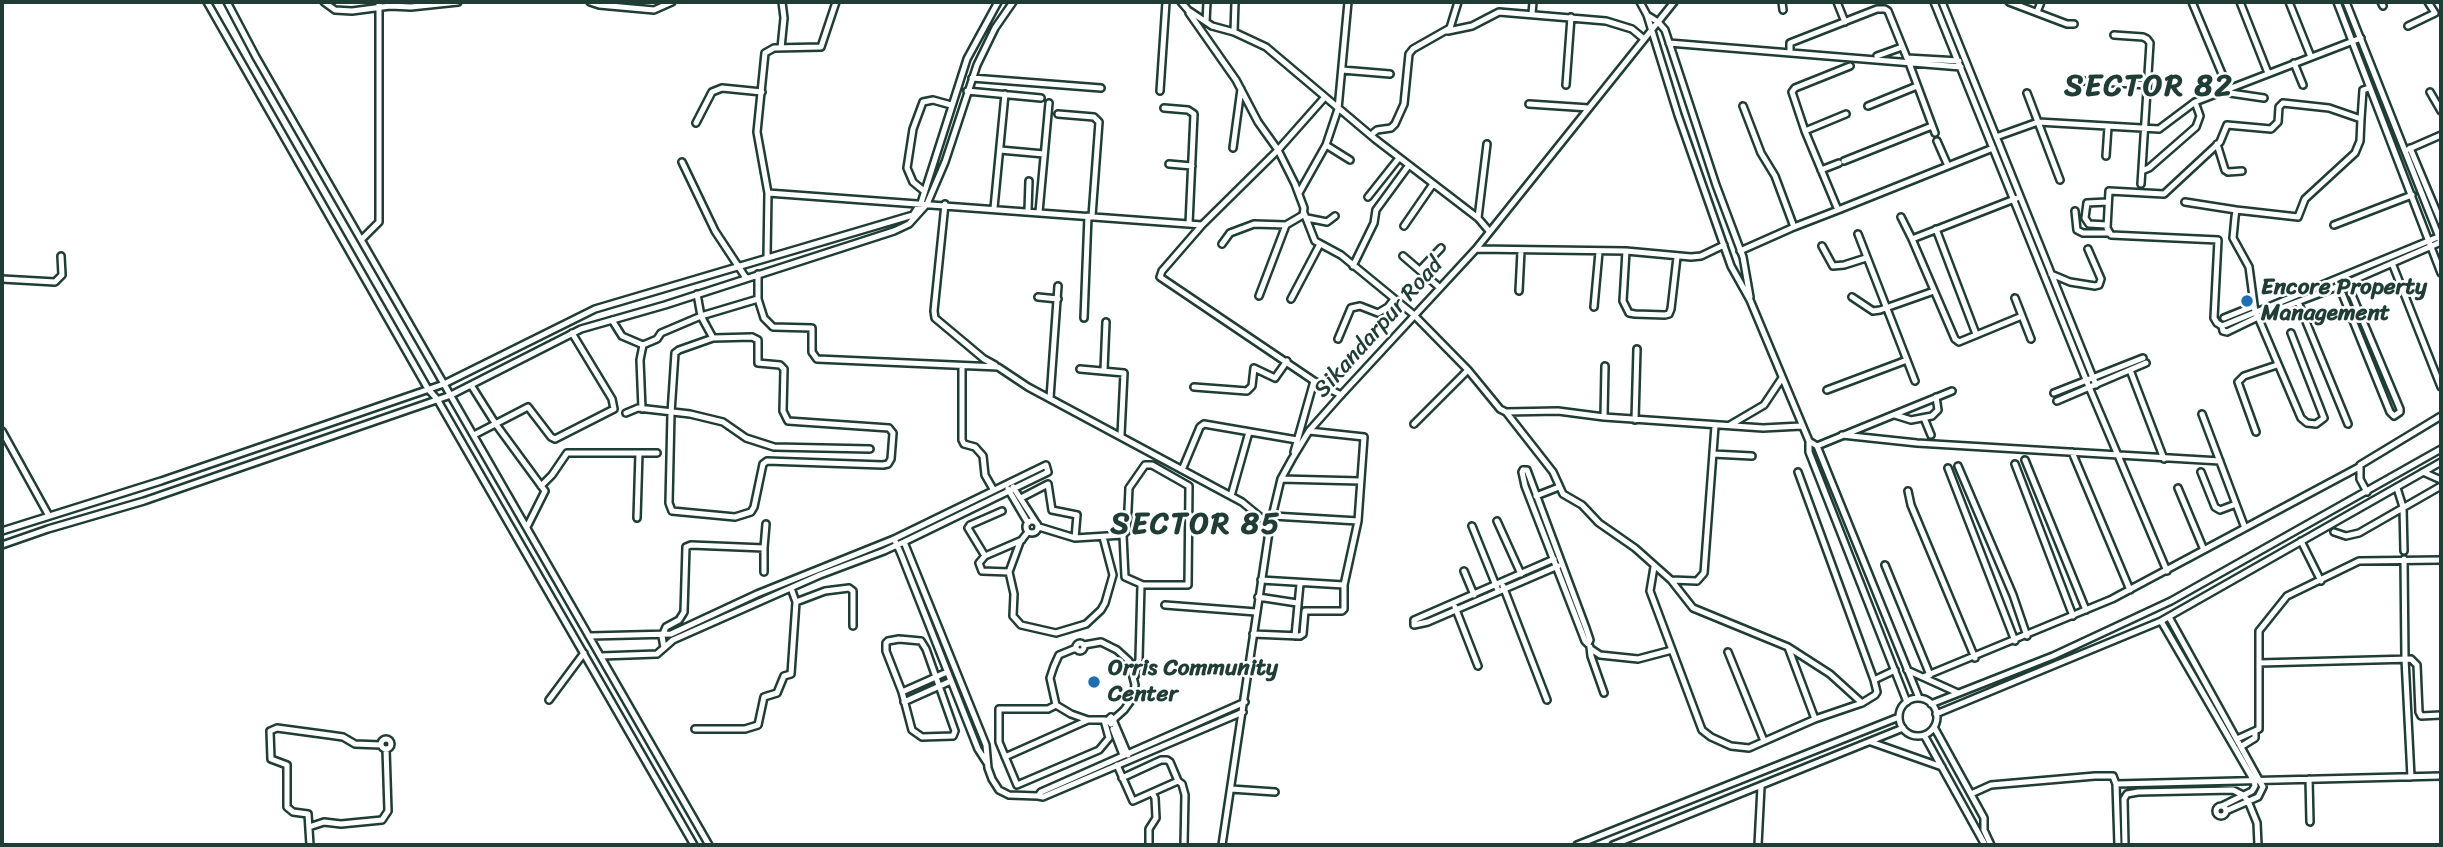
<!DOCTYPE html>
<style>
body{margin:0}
#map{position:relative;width:2443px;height:847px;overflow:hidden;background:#fff;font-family:Sriracha,sans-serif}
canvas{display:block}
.frame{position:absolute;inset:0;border:4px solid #1f3d34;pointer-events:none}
</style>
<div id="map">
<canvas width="2443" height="847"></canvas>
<div class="frame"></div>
</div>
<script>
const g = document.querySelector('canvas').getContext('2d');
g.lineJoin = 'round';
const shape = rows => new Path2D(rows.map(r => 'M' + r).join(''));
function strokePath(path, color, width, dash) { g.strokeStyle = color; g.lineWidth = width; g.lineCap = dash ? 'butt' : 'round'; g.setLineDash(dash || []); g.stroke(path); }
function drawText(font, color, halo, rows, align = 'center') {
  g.font = font + ' Sriracha,sans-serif'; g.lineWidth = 5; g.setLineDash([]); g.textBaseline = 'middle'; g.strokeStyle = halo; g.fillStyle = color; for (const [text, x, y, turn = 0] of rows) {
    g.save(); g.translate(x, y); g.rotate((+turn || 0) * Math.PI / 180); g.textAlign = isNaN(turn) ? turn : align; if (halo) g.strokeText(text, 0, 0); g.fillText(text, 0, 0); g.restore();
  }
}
const minor = shape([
 [207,2,428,389,437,399,694,845],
 [227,2,256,57,709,845],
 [324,2,335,10,352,11,390,6,411,7,458,2],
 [590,2,599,5,654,10,672,2],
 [836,2,821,47,774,48,765,53,757,132,768,193,1202,225],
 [1181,2,1188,10,1212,26,1234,32,1266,47,1375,139,1478,218,1489,231],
 [1640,2,1647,15,1678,115,1731,266,1750,300,1809,441,1809,452,1907,702],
 [1782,2,1783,10],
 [1837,2,1845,22],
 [1934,2,2089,387,2167,571],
 [1942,2,2096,385],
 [2009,2,2067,24,2074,24],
 [2192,2,2230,93,2264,98],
 [2240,2,2268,73],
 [2289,2,2311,57],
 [2337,2,2441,273],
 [2346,2,2441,242],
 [2381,2,2383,6],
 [2037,12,2041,2],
 [1189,13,1236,80,1258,122,1278,150,1295,184,1304,208,1303,215,1286,225,1254,224,1230,233,1222,244],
 [1532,14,1533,2],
 [1647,15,1658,22,1665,30,1716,185,1743,257,1750,297],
 [1206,22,1207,2],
 [2408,26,2435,13,2428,2],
 [1448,31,1472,26,1499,12,1606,21,1632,29,1644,39],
 [1234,32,1235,2],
 [2114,35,2143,37,2147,39,2150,43,2141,184],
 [1669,43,1961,67],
 [781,48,784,18,782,2],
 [1790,51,1790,43,1877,9,1885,9,1888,11,1907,58,1959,61],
 [1877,56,1902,47],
 [1909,63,1935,133],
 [2294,63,2303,85],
 [1342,70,1390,74],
 [972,78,1101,88],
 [2070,80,2147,85],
 [1566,85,1571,17],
 [967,91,1041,98],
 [1160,91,1166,2],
 [2430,92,2441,111],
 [2027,93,2060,180],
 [1325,97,1278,150,1202,225,1162,271,1160,277,1314,381,1341,395],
 [1529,104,1589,108],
 [1743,106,1761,153,1775,176,1794,227,1838,210],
 [1868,106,1917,86],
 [1164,108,1188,110,1194,114,1189,224],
 [1058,114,1094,117,1099,122,1092,216],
 [1846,114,1805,131,1792,92,1795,88,1850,66],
 [2361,119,2363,90,2369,88],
 [696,123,712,92,722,88,762,92],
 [1805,131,1838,210,1993,148],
 [1371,135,1377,130,1391,128,1395,124,1404,104,1409,54,1413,49,1450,28,1458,2],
 [1996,137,2038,122,2159,129,2195,102,2361,38],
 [1937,141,1948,166],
 [2217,144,2225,170,2228,172,2242,171],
 [1326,145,1350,160],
 [1233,148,1241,89],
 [2410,148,2441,222],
 [2409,149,2441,135],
 [1000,150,1044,154],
 [2106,156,2108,127],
 [1844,161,1932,126],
 [682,162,715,231,746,278],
 [1169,164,1192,166],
 [1821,170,1839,163],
 [2142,171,2149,168,2196,127,2200,116,2195,102],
 [924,191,913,182,907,168,913,129,923,102,933,100,951,105],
 [1299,193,1326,145,1338,109,1348,2],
 [1368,197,1399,158],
 [2017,198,1912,239,1955,339,1959,342,2022,316],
 [2185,202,2236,210],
 [945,204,934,311,935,318,984,359,995,365],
 [994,208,1005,94],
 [1028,211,1029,181],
 [2075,211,2077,230,2083,233,2108,233],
 [1039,212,1049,103],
 [1304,213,1315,241,1341,255,1413,314,1468,370,1500,409,1506,412,1558,411,1604,417,1763,428,1801,426],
 [1901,217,1912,239],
 [1307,218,1327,222,1335,216],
 [1478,218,1487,144],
 [2107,225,2089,224,2085,218,2087,203,2107,202],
 [2334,225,2412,195],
 [1404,226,1433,184],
 [1936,229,1976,334],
 [1858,234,1915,381],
 [363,238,379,222,379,2],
 [1822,246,1833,266,1844,265,1866,258],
 [1476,249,1626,251,1691,257,1701,256,1724,245],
 [1626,251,1623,301,1629,313,1635,314,1665,315,1669,314,1671,309,1677,257],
 [1740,251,1794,227],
 [1403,256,1439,287],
 [767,257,768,193],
 [2392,263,2441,387],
 [1353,266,1374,223,1376,210,1409,165],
 [1420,270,1441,248],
 [758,274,758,299,764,318,773,327,812,328,812,352,817,359,998,367,1028,387,1242,502,1270,525],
 [2051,274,2070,282,2095,286,2099,285,2101,279,2088,249],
 [2,279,55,282,62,275,61,256],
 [2339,286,2390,412,2394,416,2400,412,2400,409,2347,283],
 [1519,291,1521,251],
 [697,294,701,316,713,338],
 [1259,296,1286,225],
 [1038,297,1058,299],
 [1852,297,1873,311,1880,310,1934,291],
 [2015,298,2031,339],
 [1291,299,1320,244],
 [2298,302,2348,424],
 [1594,307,1599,252],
 [1084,318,1088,216],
 [2224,318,2254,306],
 [612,320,622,336,643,345],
 [2222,326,2438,237],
 [2291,333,2324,418,2316,424,2307,423,2301,418,2258,317,2255,312,2249,267,2233,238,2235,217,2236,210,2298,217,2305,199,2355,153,2360,141,2361,119,2329,108,2283,103,2279,107,2278,122,2271,129,2227,125,2220,142,2164,194,2109,191,2107,228,2111,235,2218,240,2214,318,2217,323,2222,326,2223,331,2227,332,2258,317,2347,283,2441,242],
 [752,337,758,340,758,363,780,365,784,369,783,411,788,421,889,428,893,433,891,459,888,464,883,465,767,461,763,464,754,507,751,512,735,517,672,511,669,503,671,413,675,353,679,350,713,338,752,337],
 [1338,339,1351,308,1360,306,1378,313,1388,307,1394,299],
 [962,369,962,440,964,444,975,447,983,456,985,475,993,489],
 [1080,369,1124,373,1121,435],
 [1104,370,1106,322],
 [2130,370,2164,459],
 [471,385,495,423,545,491,527,527],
 [1194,387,1247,391,1252,386,1254,368,1275,378,1287,361],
 [1827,390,1907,360],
 [2054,393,2143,358],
 [1050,398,1058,286],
 [2057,401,2146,363],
 [642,409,640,360,643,345,657,339,661,333,701,316,758,299],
 [1506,412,1553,472,1563,494,1582,505,1599,523,1635,548,1671,580,1693,608,1788,647,1830,674,1862,703],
 [626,413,638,408,690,414,723,422,746,438,774,447,870,449],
 [2202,414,2245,528],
 [1895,415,1911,420,1932,416,1938,410,1936,397],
 [1604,417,1605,366],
 [1924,418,1931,435],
 [1635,420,1637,349],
 [1414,424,1468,370],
 [1730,425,1764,405,1782,378],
 [2,431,49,516],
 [2256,432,2238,382,2244,376,2277,365],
 [474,435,528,407,551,437,555,439,614,409,612,399,572,333],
 [1842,435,1917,443,2220,461],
 [1809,441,1817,446,1919,698],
 [1817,446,1952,391],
 [1294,452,1314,381],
 [2072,452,2130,590],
 [1713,454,1752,456],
 [2025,460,2086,610],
 [2015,464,2073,616],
 [1958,466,2013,595,2027,636],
 [1948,468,2015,641],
 [1182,470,1200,427,1204,424,1297,440],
 [1523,470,1527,470,1586,628,1590,640,1588,644,1585,641,1525,486,1522,472,1523,470],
 [2201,472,2215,507,2220,510,2236,504],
 [2423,472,2441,480],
 [1281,479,1360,481],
 [541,486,552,475,567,453,657,453],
 [1013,487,1035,521],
 [2178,488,2204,550],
 [2397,488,2403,507,2404,551],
 [1008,489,1028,523],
 [1908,491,1911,505,1975,658],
 [2367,492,2360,479,2360,465,2441,416],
 [1231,496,1249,432],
 [1536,496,1559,487],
 [1021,498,1048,484,1052,510,1077,515,1075,538],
 [1273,516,1358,521],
 [637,518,639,453],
 '1026 527a6 6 0 1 1 12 0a6 6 0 1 1-12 0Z',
 [1497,521,1521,574],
 [1472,526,1497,588],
 [1039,527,1075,538,1123,535,1127,531,1129,488,1145,465,1152,465,1189,486,1188,585,1141,585,1139,659,1135,676],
 [2,531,161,481,444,384,595,309,913,215,921,203,967,59,998,2],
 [1028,532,1020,542,1009,572,1014,594,1013,616,1021,625,1056,633,1086,624,1101,610,1105,603,1113,575,1103,537],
 [2334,532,2346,536,2359,533,2441,486],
 [1123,535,1125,577,1143,585],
 [2301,541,2321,581],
 [904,542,986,745,988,768,992,779,999,790,1009,795,1038,796],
 [2,545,48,529,144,501,451,395,581,329,665,305,894,231,909,224,927,204,945,162,977,65,995,28,1013,2],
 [764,548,764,572],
 [985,556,968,528,970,525,1002,511],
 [1554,559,1414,620,1414,625,1428,622,1558,566],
 [2404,559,2405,659,2411,777],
 [1885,565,1930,675],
 [1654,567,1650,591,1702,730,1711,737,1731,746,1749,748,1815,719,1862,703,1875,695,1877,692,1874,680,1798,472],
 [1464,571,1474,595],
 [1009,572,982,571,979,563,985,556,1022,540],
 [1261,580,1344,585],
 [1671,580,1697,581,1704,573,1715,426],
 [1503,586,1547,700],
 [1258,597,1297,603],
 [796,602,825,591,849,588,853,591,853,626],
 [1165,605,1256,612],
 [1455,607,1478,666],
 [2169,617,2263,787,2258,797,2226,811],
 [2161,621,2254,781,2255,786,2252,791,2222,806],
 [1253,634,1300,636,1303,634,1305,611,1342,611,1344,609,1344,585,1358,521,1364,437,1309,431],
 [590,636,671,634,757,594,894,539],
 [1295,636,1300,584],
 [899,639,921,641,926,649,955,731,953,736,922,737,912,730,902,692,886,651,886,643,888,641,899,639],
 '1076 647a4 4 0 1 1 8 0a4 4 0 1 1-8 0Z',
 [1084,645,1101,642,1117,650,1129,661,1135,685,1132,699,1124,710,1114,719],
 [1590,647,1591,656,1604,693],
 [1788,647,1815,719],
 [664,648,662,636,666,627,679,620,684,612,686,547,691,545,764,548,766,524],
 [1076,648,1059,655,1054,666,1050,678,1056,705,1048,709,999,709,999,742,1017,785,1099,750,1109,738,1104,720],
 [1591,649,1600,655,1638,659,1672,650],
 [1728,652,1764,741],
 [601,656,657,654,673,640,820,575,884,551,897,545,904,542,1048,472,1046,465,894,539,897,545,901,554,978,749,987,763],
 [2259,663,2259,631,2287,596,2359,561,2441,560],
 [1907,670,1958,693],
 [1923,677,2112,599,2359,467],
 [1874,680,1895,670],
 [902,692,947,672],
 '1899 717a19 19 0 1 1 38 0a19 19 0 1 1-38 0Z',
 [549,700,584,653],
 [904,702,951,681],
 [1931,704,2053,656,2171,601,2441,449],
 [1056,705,1071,714,1088,720,1105,720],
 [1243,712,1043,797,1038,796,1041,792,1245,702],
 [1936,714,2161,621,2441,462],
 [1111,717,1114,720,1111,724,1108,720,1111,717],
 [1114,722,1128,755],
 [1934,727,1984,818,1984,830,1991,845],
 [695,729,745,729,758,725,764,697,777,693,784,676,791,674,796,602,791,588],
 [1113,729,1123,755],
 [1924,735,1985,845],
 '381 744a5 5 0 1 1 10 0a5 5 0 1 1-10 0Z',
 [2237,739,2259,729,2259,663,2411,659,2417,665,2419,712,2421,716,2441,715],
 [1871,742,1942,767],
 [2242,746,2255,738,2255,731],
 [1005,757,1088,720],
 [1117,765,1133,801,1178,781,1182,784,1185,795,1184,845],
 [1122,778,1161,760,1167,760,1170,762,1178,781],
 [2309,779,2310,822],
 [1231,789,1275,792],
 [1971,794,1991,785,2095,776,2113,776,2116,784],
 '2216 811a5 5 0 1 1 10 0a5 5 0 1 1-10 0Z',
 [309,827,324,822,341,824,382,820,388,811,386,749],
 [310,845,308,814,293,812,287,807,287,765,271,759,270,731,277,728,329,735,343,737,355,744,381,745],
 [1149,845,1149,829,1156,818,1155,798,1152,793],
 [1222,845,1270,525,1281,479,1292,459,1309,431,1341,395,1476,249,1674,2],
 [1577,845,1899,717],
 [1613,845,1903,728],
 [1758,845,1761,787],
 [2118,845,2116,784,2441,776],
 [2125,845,2124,799,2127,794,2138,792,2233,790,2243,795,2248,801,2257,823,2258,845]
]);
strokePath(minor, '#1f3d34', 10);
strokePath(minor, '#fff', 5);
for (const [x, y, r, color] of [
 [2247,301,7,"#1f6fb2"],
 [1094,682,7,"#1f6fb2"]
]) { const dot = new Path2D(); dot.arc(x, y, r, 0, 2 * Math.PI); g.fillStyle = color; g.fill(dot); strokePath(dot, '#fff', 2.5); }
drawText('bold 23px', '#1f3d34', '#fff', [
 ["Encore Property",2261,288],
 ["Management",2261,314],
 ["Orris Community",1108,669],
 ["Center",1108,695]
], 'left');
drawText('23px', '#1f3d34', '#fff', [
 ["Sikandarpur Road",1379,328,-48]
]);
g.letterSpacing = '2px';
drawText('bold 30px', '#1f3d34', '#fff', [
 ["SECTOR 82",2149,87],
 ["SECTOR 85",1196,525]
]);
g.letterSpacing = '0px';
</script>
